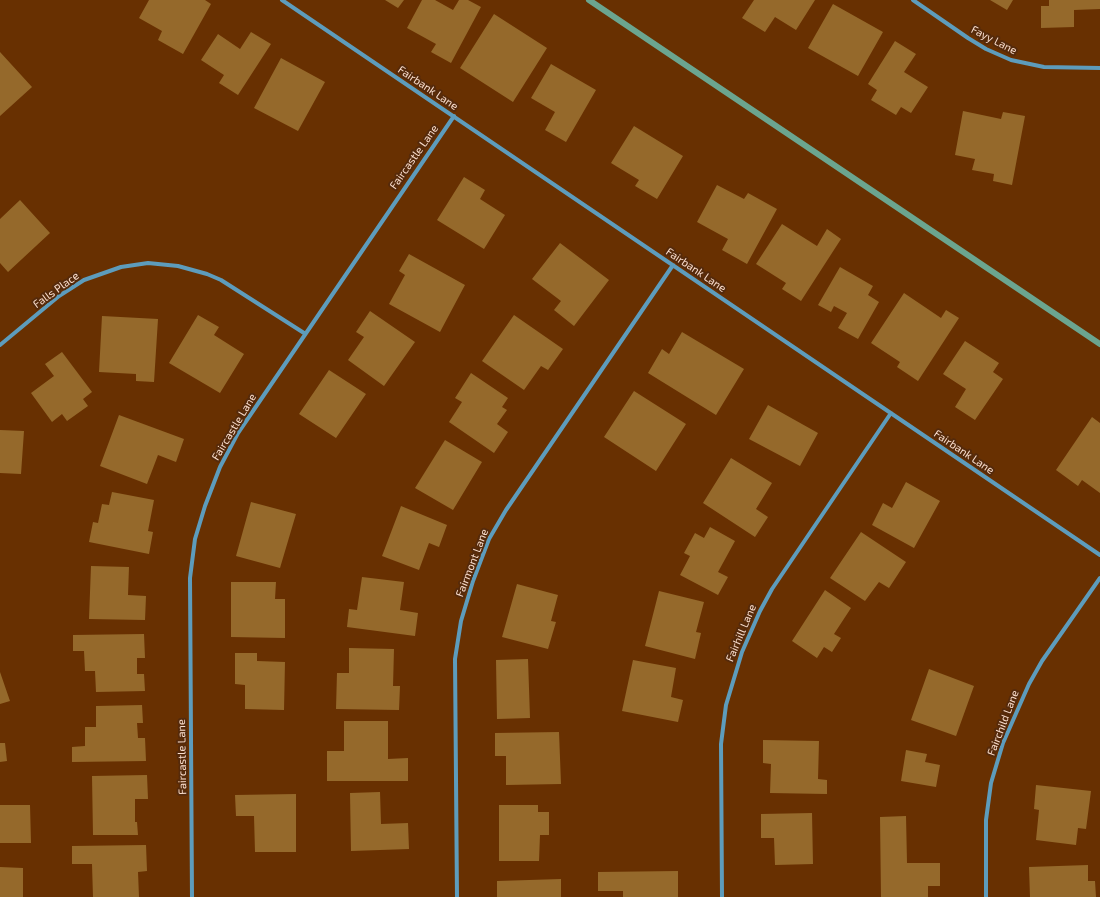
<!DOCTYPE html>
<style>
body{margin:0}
canvas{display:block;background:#683001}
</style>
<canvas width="1100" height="897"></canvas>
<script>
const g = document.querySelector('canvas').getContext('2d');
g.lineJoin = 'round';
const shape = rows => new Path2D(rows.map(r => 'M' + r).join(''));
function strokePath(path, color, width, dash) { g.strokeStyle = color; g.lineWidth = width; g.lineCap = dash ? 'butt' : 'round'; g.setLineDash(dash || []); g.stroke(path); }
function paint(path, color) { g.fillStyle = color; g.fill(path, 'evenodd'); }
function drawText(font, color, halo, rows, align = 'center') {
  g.font = font + ' "Exo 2",sans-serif'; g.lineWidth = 4; g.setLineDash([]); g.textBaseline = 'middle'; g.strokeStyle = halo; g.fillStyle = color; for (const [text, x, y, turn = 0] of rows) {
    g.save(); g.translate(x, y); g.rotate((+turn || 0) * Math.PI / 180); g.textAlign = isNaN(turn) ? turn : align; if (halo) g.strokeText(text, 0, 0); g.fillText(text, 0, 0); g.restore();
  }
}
strokePath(shape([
 [589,0,1100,344]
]), '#6ba58f', 6);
paint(shape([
 [149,0,205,0,211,4,183,54,158,40,162,31,139,18],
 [385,0,404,0,398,8],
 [422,0,435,0,453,10,459,0,468,0,481,7,451,63,431,52,436,44,407,28],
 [754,0,815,0,796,30,775,17,765,32,742,18],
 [990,0,1013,0,1007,10],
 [1049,0,1100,0,1100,9,1074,10,1074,27,1041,28,1041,6,1049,6],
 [833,4,883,32,858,76,808,48],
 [494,14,547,48,513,102,460,68],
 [251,32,271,44,238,95,219,83,224,75,201,60,218,34,240,49],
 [895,41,916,54,904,72,928,87,911,113,901,107,896,115,871,100,877,90,868,84],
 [0,52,32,87,0,116],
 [281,58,325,82,298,131,254,108],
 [551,64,596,90,566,142,545,130,555,112,531,98],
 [963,111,1001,119,1003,112,1025,116,1012,185,993,181,994,174,972,170,975,159,955,155],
 [634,126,683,156,657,199,635,186,639,180,611,163],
 [464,177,485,190,480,199,505,215,484,249,437,220],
 [717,185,744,199,748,193,777,209,747,264,722,250,728,239,697,222],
 [20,200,50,233,8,272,0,263,0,219],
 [782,224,817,246,827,229,841,239,801,301,782,289,786,283,756,264],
 [560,243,609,280,574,326,554,310,561,301,532,279],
 [409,254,465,285,440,332,389,304,405,275,399,271],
 [840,267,873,286,868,295,879,302,858,339,838,328,847,313,834,306,831,312,818,305],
 [904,293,941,318,946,310,959,318,918,381,897,367,900,362,871,343],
 [370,311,415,342,384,386,348,360,364,337,356,332],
 [198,315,219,327,214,335,244,354,220,393,169,363],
 [514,315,563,349,548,370,541,366,524,390,482,361],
 [102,316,158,319,154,382,136,381,136,374,99,372],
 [682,332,744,369,716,415,648,373,662,349,669,354],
 [965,341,999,363,993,372,1003,379,975,420,955,407,966,389,943,374],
 [62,352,92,392,83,399,88,406,67,421,62,414,52,422,31,393,54,376,45,364],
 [329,370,366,394,336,438,299,414],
 [471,373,508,398,502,407,507,410,497,424,508,432,494,453,449,422,462,402,455,398],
 [634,391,686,424,656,471,604,437],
 [768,405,818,433,800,466,749,439],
 [119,415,184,439,176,462,158,455,147,484,100,466],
 [1092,417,1100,423,1100,493,1082,480,1078,486,1056,470],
 [0,430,24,431,21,474,0,473],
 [445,440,482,462,453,510,415,488],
 [731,458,772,483,756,509,768,517,755,537,703,503],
 [906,482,940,501,914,548,872,525,883,503,892,508],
 [112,492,154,500,148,531,153,532,149,554,89,542,93,522,98,523,102,504,109,505],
 [251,502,296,514,280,568,236,556],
 [401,506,447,525,439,547,429,543,419,570,382,556],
 [710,527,735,541,718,572,728,577,718,595,680,575,690,556,684,553,695,533,704,538],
 [861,532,906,562,889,588,879,582,865,601,830,578],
 [91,566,129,567,128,595,146,596,145,620,89,619],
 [362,577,404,582,400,610,418,613,415,636,347,627,349,609,357,610],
 [231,582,276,582,275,599,285,599,285,638,231,637],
 [517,584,558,595,551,621,556,622,548,649,502,637],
 [825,590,851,608,834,634,841,638,832,652,824,647,817,658,792,641],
 [659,591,704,602,696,632,701,633,695,659,645,646],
 [144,634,145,658,137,658,137,674,144,674,145,691,96,692,95,671,85,671,84,651,73,651,73,635],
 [349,648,394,649,393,686,400,686,399,710,336,709,337,673,349,673],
 [235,653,257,653,257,661,285,662,284,710,245,709,245,685,235,684],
 [528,659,530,718,497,719,496,660],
 [633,660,676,668,671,697,683,700,678,722,622,711],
 [929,669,974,686,956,736,911,720],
 [0,672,10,701,0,704],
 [142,705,143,723,137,723,138,738,145,738,146,761,72,762,72,747,85,746,85,727,96,727,96,706],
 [344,721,388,721,388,759,408,758,408,781,327,781,327,751,344,751],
 [559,732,561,784,506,785,506,756,495,756,495,733],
 [763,740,819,741,818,779,827,780,827,794,770,793,771,764,763,763],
 [0,743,5,743,7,761,0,762],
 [906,750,927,754,925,762,940,765,936,787,901,781],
 [147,775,148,799,135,799,135,822,137,822,138,835,93,835,92,776],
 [1036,785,1091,791,1086,829,1078,828,1076,845,1036,840,1039,810,1034,809],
 [380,792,381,824,408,823,409,849,351,851,350,793],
 [296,794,296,852,255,852,254,816,236,816,235,795],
 [0,805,30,805,31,843,0,843],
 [499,805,538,805,538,812,549,812,549,835,540,835,539,861,499,861],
 [812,813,813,864,775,865,774,838,761,838,761,814],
 [906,816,907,863,940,863,940,886,928,886,928,897,881,897,880,817],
 [146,845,147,871,138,872,139,897,93,897,92,864,72,864,72,846],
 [1088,865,1088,881,1095,881,1096,897,1030,897,1029,867],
 [0,867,23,868,23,897,0,897],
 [678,871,678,897,623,897,623,891,598,891,598,872],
 [561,879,561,897,497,897,497,881]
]), '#95692b');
strokePath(shape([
 [282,0,1100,555],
 [913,0,968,38,986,49,1011,60,1044,67,1100,68],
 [0,345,59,296,84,280,121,267,148,263,178,266,207,274,221,280,304,333],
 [192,897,190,578,195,539,205,506,220,467,238,433,454,116],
 [457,897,455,659,461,621,473,581,489,539,506,510,673,265],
 [722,897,721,744,726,705,742,652,760,611,772,589,891,413],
 [986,897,986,820,991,783,1003,743,1029,684,1042,661,1100,578]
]), '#5d9cbc', 4);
drawText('11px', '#fadece', '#552a0b', [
 ["Fayy Lane",994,40,27],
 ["Fairbank Lane",428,88,34],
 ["Faircastle Lane",414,157,-55],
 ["Fairbank Lane",696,270,34],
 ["Falls Place",56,290,-36],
 ["Faircastle Lane",234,427,-59],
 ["Fairbank Lane",964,452,34],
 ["Fairmont Lane",472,563,-69],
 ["Fairhill Lane",741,633,-67],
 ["Fairchild Lane",1003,723,-69],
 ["Faircastle Lane",182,757,-91]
]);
</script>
